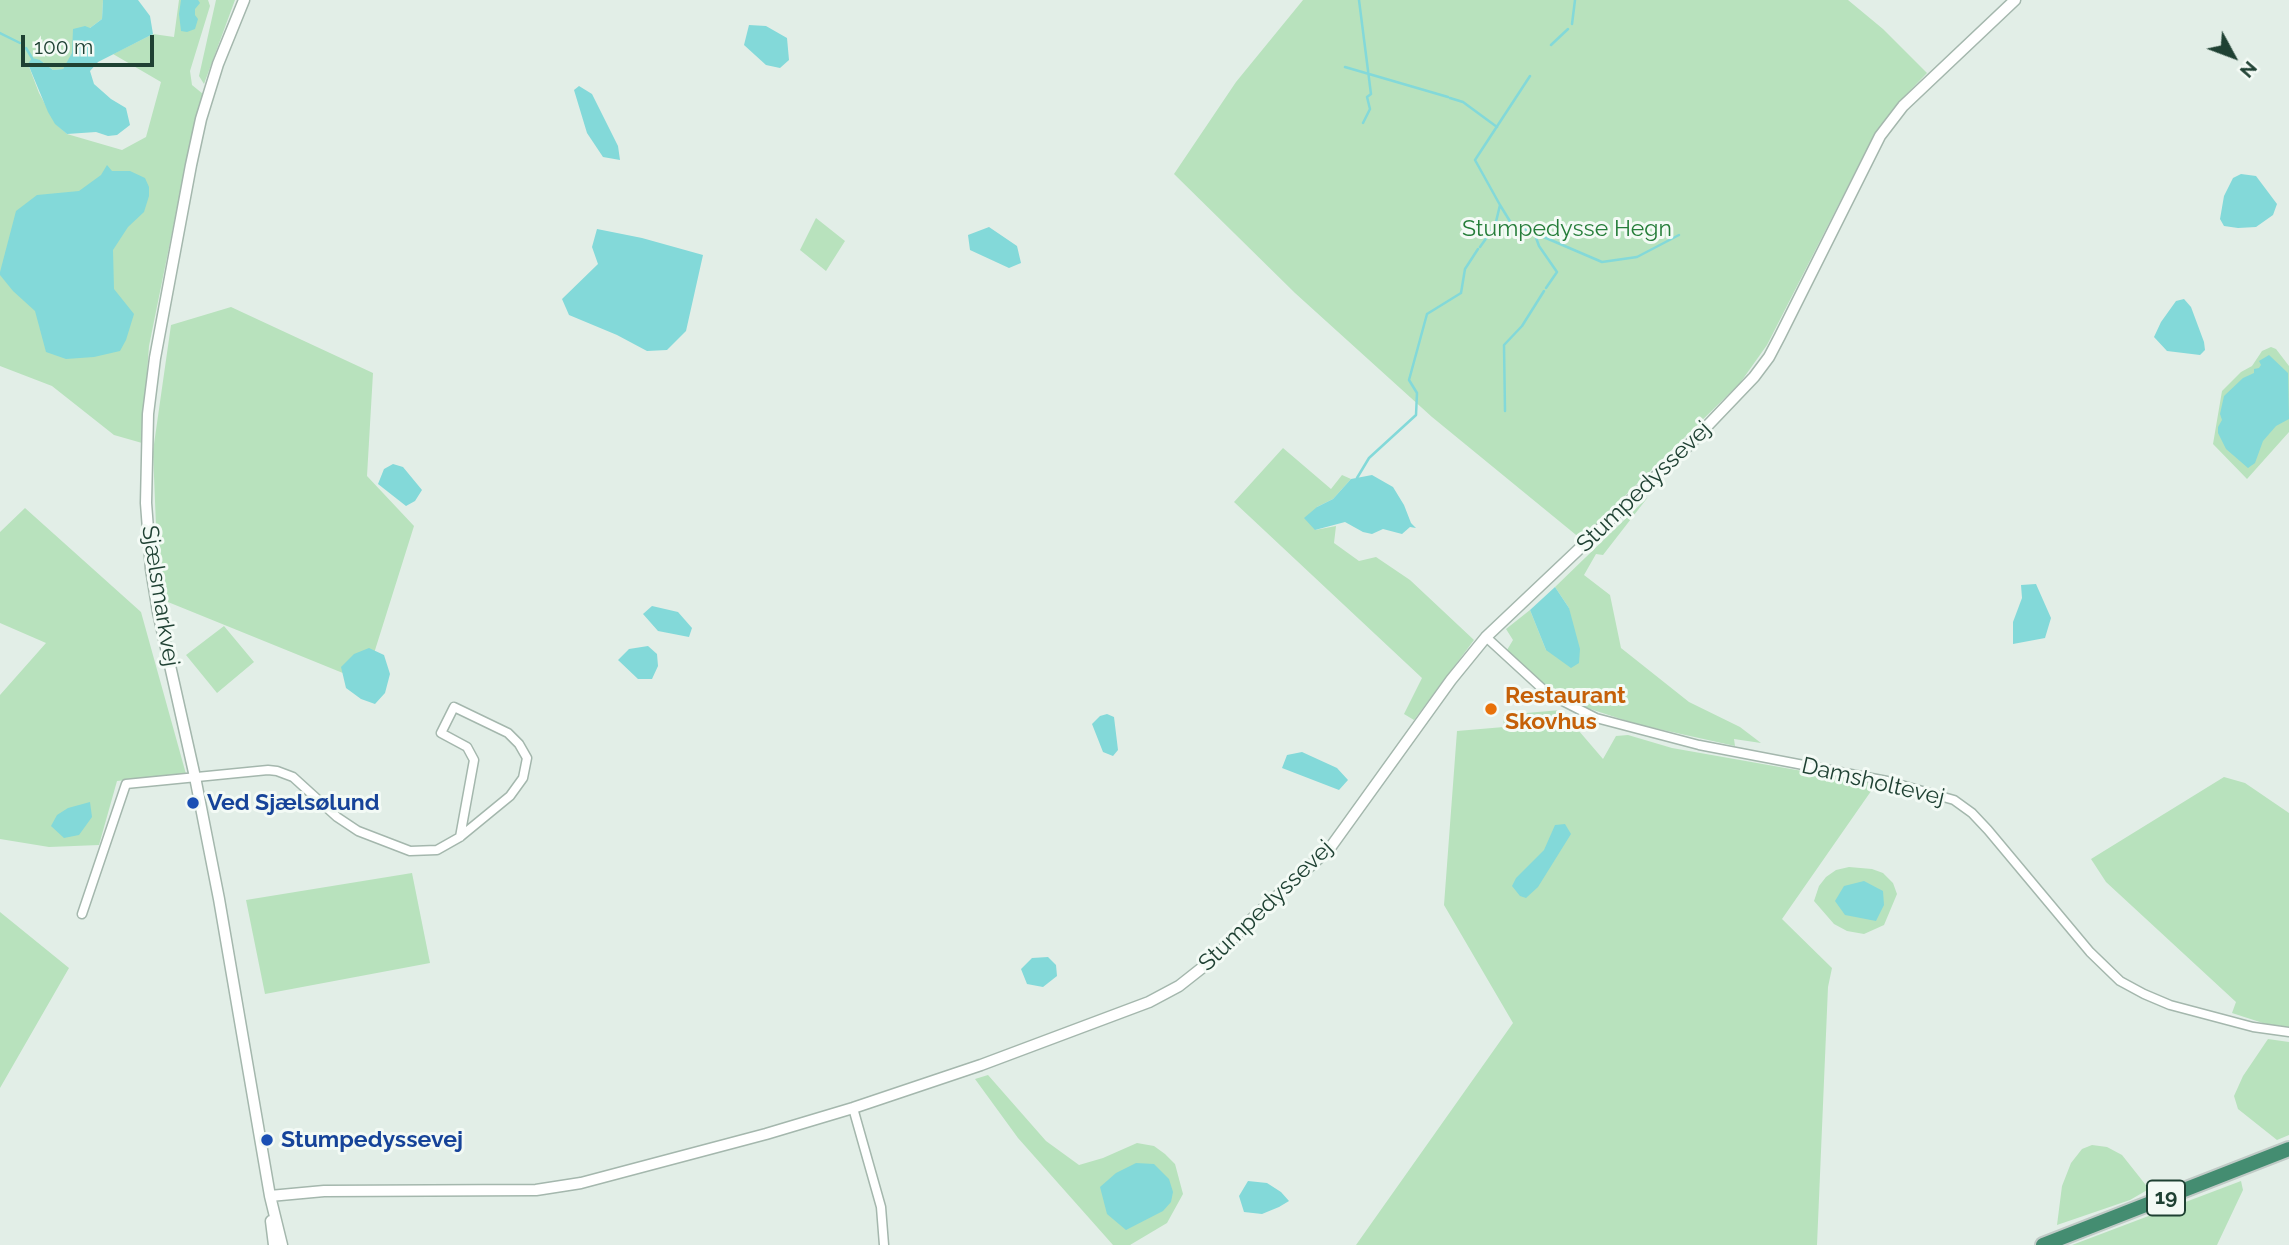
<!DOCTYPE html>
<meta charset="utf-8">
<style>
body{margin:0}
#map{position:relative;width:2289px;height:1245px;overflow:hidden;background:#e2eee7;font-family:Raleway,sans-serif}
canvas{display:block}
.north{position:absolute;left:2198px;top:21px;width:70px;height:70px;-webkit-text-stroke:5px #f3faf5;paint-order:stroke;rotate:131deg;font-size:19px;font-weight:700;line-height:28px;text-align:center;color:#1f4133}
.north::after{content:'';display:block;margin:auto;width:24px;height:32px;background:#1f4133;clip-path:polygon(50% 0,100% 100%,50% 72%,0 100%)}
.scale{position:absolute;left:21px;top:35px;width:133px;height:32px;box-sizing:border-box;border:4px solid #1f4133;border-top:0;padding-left:9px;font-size:21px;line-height:24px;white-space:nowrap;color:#1f4133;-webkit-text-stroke:5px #f3faf5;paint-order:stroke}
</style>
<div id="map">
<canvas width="2289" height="1245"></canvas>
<div class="north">N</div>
<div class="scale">100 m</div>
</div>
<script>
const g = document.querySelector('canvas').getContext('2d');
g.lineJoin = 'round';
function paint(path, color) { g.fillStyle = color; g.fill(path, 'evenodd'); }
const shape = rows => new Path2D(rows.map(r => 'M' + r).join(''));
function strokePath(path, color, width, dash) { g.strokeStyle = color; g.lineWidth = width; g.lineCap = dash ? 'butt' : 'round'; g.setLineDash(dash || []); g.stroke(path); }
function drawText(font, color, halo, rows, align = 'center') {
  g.font = font + ' Raleway,sans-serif'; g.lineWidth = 6; g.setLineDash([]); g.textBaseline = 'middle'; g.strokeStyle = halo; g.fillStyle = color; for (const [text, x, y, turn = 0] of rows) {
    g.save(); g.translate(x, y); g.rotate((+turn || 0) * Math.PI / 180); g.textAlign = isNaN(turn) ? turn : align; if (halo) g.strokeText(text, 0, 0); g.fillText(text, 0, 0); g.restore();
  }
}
paint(shape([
 [0,0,103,0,102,19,90,28,63,69,53,70,40,60,28,64,39,93,56,124,67,134,122,150,146,137,161,82,113,54,153,34,174,37,179,0,208,0,210,6,190,71,192,85,203,94,195,119,149,346,142,443,114,435,52,386,0,366],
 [216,0,235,0,204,84,199,76],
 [1303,0,1848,0,1883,29,1927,73,1898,103,1874,135,1767,345,1740,383,1581,539,1432,417,1295,293,1174,174,1236,82],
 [816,218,845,241,826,271,800,250],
 [231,307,373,373,367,476,414,526,365,682,163,600,156,526,153,451,171,325],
 [2271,347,2276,349,2289,366,2289,432,2247,479,2213,444,2222,391,2241,372,2252,366,2262,351],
 [1283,448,1331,489,1342,475,1351,479,1333,499,1317,507,1315,530,1336,526,1334,543,1359,561,1376,557,1410,580,1474,640,1414,720,1404,714,1422,678,1234,502],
 [1648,497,1603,555,1596,554,1584,575,1610,595,1621,648,1689,702,1740,727,1761,743,1734,739,1735,746,1636,724,1566,701,1548,690,1507,650,1513,640,1506,629,1530,610,1546,650,1569,608,1555,587],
 [25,508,141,612,186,774,117,781,99,845,49,847,0,839,0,695,46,643,0,623,0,532],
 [224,626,254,662,217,693,186,655],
 [1561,710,1603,759,1616,736,1628,735,1672,748,1876,784,1782,919,1832,968,1828,987,1817,1245,1356,1245,1513,1023,1444,905,1457,731,1504,727,1503,715],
 [2224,777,2245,783,2289,813,2289,1027,2266,1024,2232,1013,2236,1002,2106,882,2091,859],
 [1849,867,1872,869,1883,873,1893,883,1897,894,1884,925,1864,934,1847,931,1834,924,1814,901,1819,886,1826,877,1836,870],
 [412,873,430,963,265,994,246,900],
 [0,912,69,968,0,1088],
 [2268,1039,2289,1042,2289,1135,2277,1140,2238,1109,2234,1096,2243,1076],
 [988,1075,1046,1141,1079,1165,1103,1158,1137,1143,1154,1146,1165,1154,1175,1164,1183,1194,1167,1223,1130,1245,1113,1245,1018,1138,975,1079],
 [2092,1145,2107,1147,2122,1155,2149,1189,2130,1200,2057,1225,2062,1186,2071,1163,2082,1149],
 [2241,1181,2243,1190,2217,1245,2072,1245]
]), '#b8e2bd');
paint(shape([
 [103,0,138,0,150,16,153,34,98,62,90,71,94,84,111,99,126,108,130,125,117,135,108,136,96,132,67,134,55,124,48,112,28,64,32,58,40,60,53,70,63,69,72,53,73,29,85,26,90,28,102,19],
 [181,0,198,0,200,3,195,9,195,15,198,19,195,29,187,32,181,31,179,14],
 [749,25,766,26,787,38,789,60,780,68,766,65,744,45],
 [579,86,592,94,618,146,620,160,603,157,587,133,574,90],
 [107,165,112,171,130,171,145,178,149,187,149,196,144,212,128,227,113,250,114,289,134,314,126,340,120,351,94,357,66,359,46,352,35,311,13,291,0,275,0,272,16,211,37,195,79,191,101,175],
 [2241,174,2256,176,2277,204,2273,215,2256,227,2238,228,2224,226,2220,219,2224,196,2233,178],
 [989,227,1017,246,1021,263,1009,268,970,250,968,235],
 [597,229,642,238,703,255,686,331,667,350,647,351,617,335,569,315,562,299,598,264,592,247],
 [2184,299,2191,307,2204,342,2205,350,2200,355,2167,351,2154,337,2161,322,2176,301],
 [2269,355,2288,373,2289,419,2276,426,2263,441,2255,463,2248,468,2226,449,2218,433,2218,427,2222,420,2220,414,2224,396,2243,378,2254,373,2254,369,2259,368,2261,365,2259,361],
 [393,464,403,467,422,490,415,501,406,506,378,484,384,469],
 [1372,475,1393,487,1404,505,1411,523,1416,528,1410,527,1402,534,1383,529,1372,534,1363,532,1345,522,1315,530,1304,518,1317,507,1333,499,1351,479],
 [2036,584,2051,618,2045,638,2013,644,2013,622,2022,598,2021,585],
 [1555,587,1569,608,1580,649,1579,663,1571,668,1546,650,1530,610],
 [652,606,678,612,692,628,689,637,658,631,643,614],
 [648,646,657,654,658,666,652,679,638,679,618,660,629,649],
 [369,648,384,655,390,674,385,693,375,704,361,699,346,688,341,667,354,654],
 [1107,714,1114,717,1118,750,1113,756,1103,752,1092,724,1100,716],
 [1302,752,1337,768,1348,780,1339,790,1282,768,1287,755],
 [90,802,92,817,79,835,64,838,51,826,57,815,68,808],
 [1565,824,1571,834,1538,887,1526,898,1520,896,1512,886,1516,878,1544,850,1555,825],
 [1864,881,1883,891,1884,905,1876,921,1845,915,1835,901,1844,886],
 [1048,957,1056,965,1057,976,1043,987,1027,984,1021,969,1032,958],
 [1136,1163,1154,1164,1169,1179,1173,1192,1171,1202,1163,1211,1126,1230,1107,1214,1100,1187,1116,1173],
 [1248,1181,1267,1183,1281,1192,1289,1201,1279,1207,1262,1214,1244,1212,1239,1196]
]), '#83d9d9');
strokePath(shape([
 [1359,0,1371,94,1367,97,1370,109,1363,123],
 [1572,24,1575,0],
 [0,33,20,43],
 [1551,45,1568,29],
 [26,48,32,58],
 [1345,67,1448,97],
 [1450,98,1463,102,1497,127],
 [1500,205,1511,223,1602,262,1637,257,1679,235],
 [1535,235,1539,246,1557,272,1546,288],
 [1480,247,1495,226,1500,205,1475,160,1530,76],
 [1505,411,1504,345,1522,326,1544,291],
 [1357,478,1369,458,1416,415,1417,393,1409,380,1427,314,1461,293,1465,269,1478,249]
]), '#83d9d9', 2.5);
const minor = shape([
 [1486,637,1547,693,1596,718,1699,745,1887,781,1954,800,1972,813,1988,830,2090,952,2120,981,2144,994,2170,1005,2253,1027,2289,1032],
 [82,914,126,784,268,770,277,771,293,777,337,817,358,831,410,851,437,850,460,837,510,796,523,778,527,758,519,744,508,733,454,707,441,733,467,747,474,760,460,837],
 [853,1108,881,1207,884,1245]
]);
const tertiary = shape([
 [244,0,218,64,201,119,191,165,155,358,148,414,146,503,151,569,158,612,195,777,219,899,270,1196,282,1245],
 [270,1196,324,1191,536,1190,581,1183,766,1134,853,1108,981,1065,1149,1002,1179,986,1212,960,1254,917,1330,848,1451,680,1486,637,1689,445,1754,377,1769,357,1780,336,1880,136,1903,106,2015,0],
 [271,1221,274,1245]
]);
const trunk = shape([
 [2043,1245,2289,1149]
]);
strokePath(minor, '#a4b7ad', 11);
strokePath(tertiary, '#a4b7ad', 13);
strokePath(trunk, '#c0cac6', 18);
strokePath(minor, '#fff', 8);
strokePath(tertiary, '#fff', 10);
strokePath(trunk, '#448d71', 14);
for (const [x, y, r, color] of [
 [1491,709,7,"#e8710a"],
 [193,803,7,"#1a4fb4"],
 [267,1140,7,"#1a4fb4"]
]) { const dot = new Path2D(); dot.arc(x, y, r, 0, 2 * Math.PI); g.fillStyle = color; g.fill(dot); strokePath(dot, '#f3faf5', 2.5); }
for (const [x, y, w] of [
 [2166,1198,38]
]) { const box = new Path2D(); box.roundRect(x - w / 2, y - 17.5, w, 35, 5); g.fillStyle = '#f3faf5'; g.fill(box); strokePath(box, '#1f4133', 2); }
drawText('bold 21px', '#1f4133', null, [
 ["19",2166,1198]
]);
drawText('23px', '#257d39', '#f3faf5', [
 ["Stumpedysse Hegn",1567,229]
]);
drawText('23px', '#1f4133', '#f3faf5', [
 ["Stumpedyssevej",1644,487,-44],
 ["Sjælsmarkvej",160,596,81],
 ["Damsholtevej",1873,782,13],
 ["Stumpedyssevej",1266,906,-44]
]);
drawText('bold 23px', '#c56008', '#f3faf5', [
 ["Restaurant",1505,696],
 ["Skovhus",1505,722]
], 'left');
drawText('bold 23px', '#164399', '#f3faf5', [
 ["Ved Sjælsølund",207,803],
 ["Stumpedyssevej",281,1140]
], 'left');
</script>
